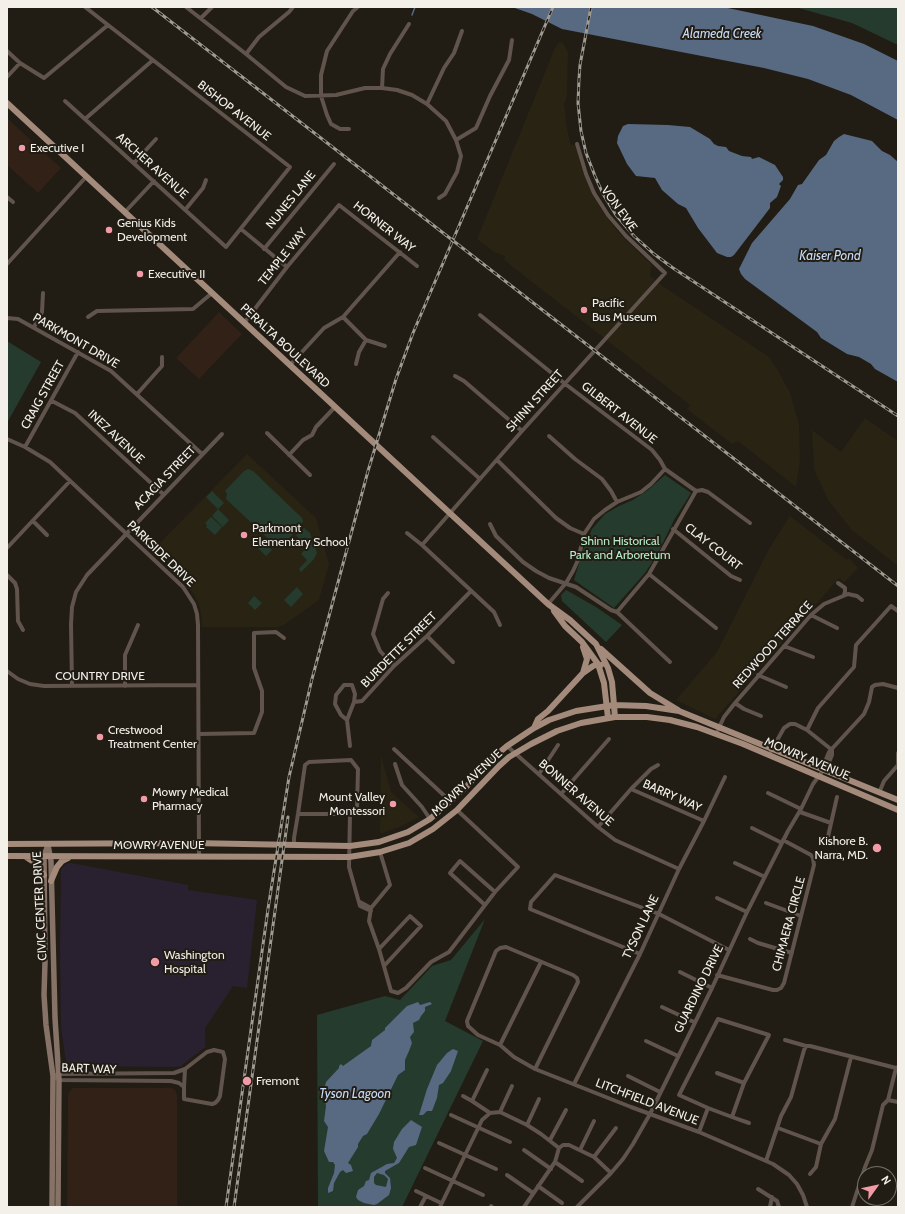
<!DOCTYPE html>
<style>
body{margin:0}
#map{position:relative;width:905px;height:1214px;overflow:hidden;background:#211d14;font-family:Cabin,sans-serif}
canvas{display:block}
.frame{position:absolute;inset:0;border:8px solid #f3f0ea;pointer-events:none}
.north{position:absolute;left:857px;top:1166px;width:40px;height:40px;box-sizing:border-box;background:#211d14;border:1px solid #75716a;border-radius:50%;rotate:57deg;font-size:11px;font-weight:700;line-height:16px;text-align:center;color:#f3f0ea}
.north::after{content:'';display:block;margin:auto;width:14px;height:18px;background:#f39aa7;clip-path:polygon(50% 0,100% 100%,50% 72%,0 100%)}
</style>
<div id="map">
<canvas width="905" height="1214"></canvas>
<div class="frame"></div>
<div class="north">N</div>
</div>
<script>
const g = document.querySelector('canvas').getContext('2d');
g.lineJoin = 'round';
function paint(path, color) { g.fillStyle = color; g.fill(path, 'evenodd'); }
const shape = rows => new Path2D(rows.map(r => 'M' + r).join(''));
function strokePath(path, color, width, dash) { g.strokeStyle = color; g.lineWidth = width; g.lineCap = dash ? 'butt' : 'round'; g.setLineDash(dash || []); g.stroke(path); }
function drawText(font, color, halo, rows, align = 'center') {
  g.font = font + ' Cabin,sans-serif'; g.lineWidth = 4; g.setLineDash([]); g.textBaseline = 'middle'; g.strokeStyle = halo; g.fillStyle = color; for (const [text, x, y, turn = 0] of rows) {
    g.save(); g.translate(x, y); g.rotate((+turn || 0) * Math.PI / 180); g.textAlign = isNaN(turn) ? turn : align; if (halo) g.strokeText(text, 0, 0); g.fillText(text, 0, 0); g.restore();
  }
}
paint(shape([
 [7,118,61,168,38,193,7,165],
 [219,312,242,334,199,379,176,358],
 [73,1088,172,1088,175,1090,177,1095,177,1207,67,1207,68,1095,69,1092]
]), '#312117');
paint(shape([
 [559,42,563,43,568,53,567,89,566,101,564,103,566,123,570,142,571,145,575,145,584,175,594,196,601,209,618,232,635,249,651,264,650,276,661,285,769,357,777,369,790,393,799,424,800,460,796,487,738,441,732,444,687,409,690,405,504,260,505,256,494,252,477,239,555,48],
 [865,418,898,441,898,566,852,530,828,500,814,469,812,430,841,452],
 [247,454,316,518,329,564,319,600,284,625,278,627,202,627,202,618,199,604,193,593,182,580,151,552],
 [790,516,847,560,849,558,858,568,844,582,839,578,715,719,676,700,717,652,770,547],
 [381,755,391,792,419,817,402,826,383,833,380,833]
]), '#292314');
paint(shape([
 [71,863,188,885,188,890,257,900,247,988,233,986,205,1028,205,1047,181,1066,177,1067,70,1066,66,1062,61,1027,60,947,61,870,63,867,66,864]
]), '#292130');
paint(shape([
 [795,7,898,7,898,45,852,23],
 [7,341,41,362,7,423],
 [248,469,253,471,302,518,303,521,301,525,283,545,279,544,275,545,226,499,227,494,225,491,244,471],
 [665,475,691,493,674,520,658,553,645,573,614,608,574,580,583,550,592,529,605,514,619,506,633,500,648,490],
 [212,491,224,503,218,509,206,497],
 [218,509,229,520,223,527,212,516],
 [211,517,222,527,215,535,206,527,207,525,205,523],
 [304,528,310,533,317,553,314,559,301,572,299,569,307,560,301,554,307,547,296,535],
 [261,540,272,550,266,556,256,546],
 [297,587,303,594,291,607,284,600],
 [566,590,596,607,622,625,606,642,562,601,561,595],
 [254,596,262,603,255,610,248,603],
 [485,919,445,1021,483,1041,402,1207,318,1207,317,1015,385,996,400,1000,432,966,451,960]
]), '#253b2d');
paint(shape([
 [512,7,723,7,813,26,864,44,898,61,898,120,851,95,808,79,764,68,562,29,532,14],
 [628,124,668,125,690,127,710,139,714,144,718,146,726,147,729,151,742,156,751,157,752,159,759,157,775,165,783,177,783,180,779,184,781,186,777,197,770,203,770,208,734,255,731,257,727,257,717,253,698,228,686,208,678,204,662,190,655,178,636,176,627,164,617,143,618,136,623,126],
 [844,134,872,141,882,151,890,155,898,162,898,382,875,369,871,364,859,357,847,354,821,338,817,332,745,279,741,274,739,269,752,243,790,199,798,185,802,184,819,160,826,155,834,141,839,137],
 [418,1002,420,1005,430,1002,432,1004,425,1007,425,1011,421,1016,419,1020,413,1023,414,1032,410,1037,412,1043,409,1051,405,1060,405,1070,398,1075,379,1114,367,1134,363,1136,358,1144,358,1147,348,1163,351,1165,353,1171,346,1173,343,1170,340,1172,334,1183,333,1191,328,1193,328,1188,334,1173,335,1165,333,1162,329,1162,324,1151,328,1127,324,1121,326,1106,324,1090,326,1082,339,1068,339,1066,341,1064,343,1066,371,1046,372,1040,385,1030,385,1028,407,1006],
 [453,1049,458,1051,451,1071,443,1083,439,1085,437,1098,432,1111,427,1111,423,1115,419,1115,427,1089,437,1065,447,1053],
 [411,1120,422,1127,416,1145,409,1147,399,1163,385,1171,385,1173,390,1178,391,1188,389,1195,377,1204,374,1205,364,1203,358,1200,356,1197,358,1190,364,1186,366,1181,369,1180,371,1173,387,1164,394,1163,397,1158,393,1149,394,1142,402,1129],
 [377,1173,384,1175,388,1179,386,1187,376,1185,374,1183,374,1177]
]), '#586982');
strokePath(shape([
 [412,15,415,7]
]), '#586982', 1.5);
strokePath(shape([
 [186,7,246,54,286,87,305,96,336,95,365,88,382,88,397,90,412,95,427,104,446,121,456,140,461,156,457,172,445,194,439,198],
 [201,18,212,7],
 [7,51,20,63,44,78,108,25],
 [246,54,259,37,289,12,293,7],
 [7,77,20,63],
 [382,88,383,69,390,54,409,24],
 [65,101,226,247,290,167,85,7],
 [427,104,444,68,454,53,462,31],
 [85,119,153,60],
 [349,129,340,129,331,124,327,115,321,96,321,75,327,51,353,11,358,7],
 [456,140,476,128,490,96,509,60,512,40],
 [134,163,156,139],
 [7,197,13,202],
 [185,210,203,188,206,180],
 [125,212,154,181],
 [241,229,287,267],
 [264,249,334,164],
 [7,264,86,177],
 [480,315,564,383,652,450,660,460,665,469,696,491],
 [88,317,97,311,193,309,212,293],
 [343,317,366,340,385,346],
 [7,318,18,319,111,371,202,454],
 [244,323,287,267,339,205,417,266],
 [34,327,42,312,43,293],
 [356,364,359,352,366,340],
 [290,365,324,328,343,317,400,252],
 [455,376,464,381,522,431],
 [137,394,162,366,162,357],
 [52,401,75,413,163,494],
 [267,433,310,475],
 [549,436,575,459,602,479,611,491,617,502],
 [433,437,480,479],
 [7,439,25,447,50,462,183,587,194,604,197,614,198,625,199,856],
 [25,447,78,352],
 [289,455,303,440,312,435,316,427,335,407],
 [497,460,556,518,570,528,584,534],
 [696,491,702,490,708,492,750,523],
 [33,521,47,535],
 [490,524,496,536,523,562,536,571,549,578,576,587,611,610,617,612,670,662],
 [673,529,731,576,740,580],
 [407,533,422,545,494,612,500,625],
 [422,545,522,431,665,273,626,236,608,215,594,193,586,174,577,144],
 [7,548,70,481],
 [649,574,716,628],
 [7,575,15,583,17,589,18,621,23,630],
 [838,583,845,588,845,592,844,595],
 [388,593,383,599,373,634,380,651,394,666],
 [548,604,566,583,573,571,578,560,584,534,594,519,605,510,617,502,641,492,651,484,665,469],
 [617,612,649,574,696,491],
 [811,615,837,628],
 [427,636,453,662],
 [784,646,813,657],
 [7,671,18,679,30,684,44,686,198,685],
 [758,675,786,687],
 [72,686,71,624,72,607,76,592,87,575,222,434],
 [125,686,125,655,138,625],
 [354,702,362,701,394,666,427,636,471,591],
 [735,703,744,709,761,716],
 [347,720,341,715,335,704,336,695,344,685,352,685,355,694,354,702,347,720,350,746],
 [807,730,818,708,854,667,856,645,891,606,898,611],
 [199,734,254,733,262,712,262,691,254,668,254,633,276,632,284,638],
 [716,734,724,717,735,703,811,615,824,604,848,594,857,596,862,600],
 [507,746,598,827,615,840,679,869],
 [394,749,450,801],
 [771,751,784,728,790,724,795,724,807,730,832,750],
 [898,753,898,763],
 [395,764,402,785,422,807,430,819],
 [824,769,824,764,829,752,864,714,869,702,872,687,875,685,883,684,898,688],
 [539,774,558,745],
 [631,789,704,821],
 [768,793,801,809],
 [879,793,884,781,898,765],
 [561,794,609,739],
 [800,812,831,823],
 [350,814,349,867,360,906,371,911],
 [598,827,631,789,651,769,658,765],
 [752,828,782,843],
 [827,841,837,797],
 [294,845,294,838,298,814,305,765,309,762,351,760,358,769,357,808,356,811,350,814,298,814],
 [380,852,390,885,371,908,369,921,379,949,391,991,398,993,406,988,431,962,449,952,495,892,518,867,457,810],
 [735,863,765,877],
 [717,898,747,912],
 [360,902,371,908],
 [766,903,801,916],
 [485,905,450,873,460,861,495,892],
 [750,939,758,943,792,953],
 [379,949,410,916,421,926,384,966],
 [640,954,530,909,531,902,555,875,659,914,729,950],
 [680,972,712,988],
 [717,975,773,990,777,990,781,988,784,983,814,865,813,858,811,855,783,840],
 [662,1007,694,1022],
 [785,1040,806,1046,810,1046,896,1068],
 [646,1041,678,1056],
 [500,1045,541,962],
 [214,1050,223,1052,225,1059,220,1096,218,1100,215,1103,212,1104,184,1099,184,1087,179,1083,171,1081,59,1080,53,1076,59,1074,174,1073,185,1069,207,1052,214,1050],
 [535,1069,578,982,577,978,573,975,506,947,500,948,496,951,467,1021,468,1026,478,1035,500,1045,514,1057,535,1069,631,1107,699,1132,773,1164,789,1175,797,1184,803,1195,807,1207],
 [717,1073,744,1083],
 [628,1076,660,1092],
 [574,1084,640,954,679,869,704,821,725,777],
 [184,1087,185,1069],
 [463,1096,472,1101,490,1113],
 [888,1100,898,1102],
 [472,1101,487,1070],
 [500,1112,512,1086],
 [451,1115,510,1142],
 [732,1117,744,1083,769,1035,718,1019,679,1095,708,1108,732,1117,749,1123],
 [527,1125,539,1099],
 [778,1128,821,1144],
 [699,1132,708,1108],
 [550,1140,566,1110],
 [439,1143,496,1169],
 [559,1148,563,1145,569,1145,594,1157,611,1173],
 [524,1150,551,1169],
 [580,1150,594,1121],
 [594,1157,616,1128],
 [766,1161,781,1116,791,1097,804,1050,806,1046],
 [555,1162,582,1181],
 [425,1168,483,1195],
 [810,1174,816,1167,821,1144,835,1119,851,1057],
 [507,1175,533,1193],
 [538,1186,562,1203],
 [758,1189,777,1201,779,1207],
 [416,1191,441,1203],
 [491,1206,492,1207],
 [420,1207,426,1196],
 [440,1207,482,1120,490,1113,500,1112,527,1125,541,1134,559,1148,555,1162,524,1207],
 [577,1207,611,1173,623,1159,633,1144,650,1114,712,988,747,912,788,831,801,809,813,784,824,769,827,767,832,755,832,750],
 [770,1207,772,1197],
 [852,1207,865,1167,872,1150,883,1105,888,1100,896,1068,898,1067]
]), '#60544c', 4);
strokePath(shape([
 [48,845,44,856,45,962,44,995,46,1025,53,1076,52,1207],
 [48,845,51,861,55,1018,59,1080,58,1207]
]), '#867267', 5.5);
strokePath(shape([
 [7,103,548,604,570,620,596,644,608,668,612,682,615,717],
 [554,611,565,626,582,642,598,664,604,683,608,718],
 [601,649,650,693,678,710],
 [583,673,587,659,583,647],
 [534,728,538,719,548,711,583,673,593,666,598,664,601,665],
 [7,844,191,843,350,846,379,842,408,832,430,819,466,787,494,757,507,746,534,728,549,720,576,711,614,705,646,706,679,711,898,800],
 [7,856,349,857,380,852,409,843,433,829,457,810,499,766,509,757,531,744,557,731,581,723,615,717,647,717,670,720,697,727,743,744,898,810],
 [26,857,37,864,44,875],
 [51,881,57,867,62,861,68,858]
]), '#a38a7b', 6);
const rail = shape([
 [152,7,898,586],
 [591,7,580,65,579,79,578,103,581,131,586,153,595,176,603,194,616,215,634,236,654,254,673,268,898,416],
 [226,1207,268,909,289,777,312,679,368,471,396,379,413,333,553,7],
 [234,1207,288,817]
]);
strokePath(rail, '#9e9b93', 3);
strokePath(rail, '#211d14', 1.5, [4.5]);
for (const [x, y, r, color] of [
 [22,148,4,"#f39aa7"],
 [109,230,4,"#f39aa7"],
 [140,274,4,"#f39aa7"],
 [584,310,4,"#f39aa7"],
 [244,535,4,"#f39aa7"],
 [100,737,4,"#f39aa7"],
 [144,799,4,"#f39aa7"],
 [393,804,4,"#f39aa7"],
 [877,848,5,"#f39aa7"],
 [155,962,5,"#f39aa7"],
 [247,1081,5,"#f39aa7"]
]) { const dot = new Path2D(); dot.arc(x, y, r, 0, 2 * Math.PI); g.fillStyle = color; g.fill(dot); strokePath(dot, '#211d14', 1.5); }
drawText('12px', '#f3f0ea', '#211d14', [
 ["BISHOP AVENUE",234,111,38],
 ["ARCHER AVENUE",152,166,42],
 ["NUNES LANE",291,200,-51],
 ["VON EWE",619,209,54],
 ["HORNER WAY",384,227,38],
 ["TEMPLE WAY",283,257,-51],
 ["PARKMONT DRIVE",76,341,30],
 ["PERALTA BOULEVARD",285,346,43],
 ["CRAIG STREET",43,395,-61],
 ["SHINN STREET",535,401,-48],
 ["GILBERT AVENUE",619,413,38],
 ["INEZ AVENUE",116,437,43],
 ["ACACIA STREET",165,478,-46],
 ["CLAY COURT",713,547,38],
 ["PARKSIDE DRIVE",161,554,44],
 ["REDWOOD TERRACE",773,645,-48],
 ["BURDETTE STREET",399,650,-45],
 ["COUNTRY DRIVE",100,676],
 ["MOWRY AVENUE",807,759,23],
 ["MOWRY AVENUE",467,783,-43],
 ["BONNER AVENUE",576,793,41],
 ["BARRY WAY",672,796,24],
 ["MOWRY AVENUE",159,845],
 ["CIVIC CENTER DRIVE",40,906,-93],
 ["CHIMAERA CIRCLE",789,924,-75],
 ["TYSON LANE",641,927,-65],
 ["GUARDINO DRIVE",699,989,-64],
 ["BART WAY",89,1069,2],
 ["LITCHFIELD AVENUE",647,1102,21]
]);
drawText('12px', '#f3f0ea', '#211d14', [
 ["Executive I",30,148],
 ["Genius Kids",117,223],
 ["Development",117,237],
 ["Executive II",148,274],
 ["Pacific",592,303],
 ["Bus Museum",592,317],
 ["Parkmont",252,528],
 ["Elementary School",252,542],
 ["Crestwood",108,730],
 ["Treatment Center",108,744],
 ["Mowry Medical",152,792],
 ["Pharmacy",152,806],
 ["Mount Valley",385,797,"right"],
 ["Montessori",385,811,"right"],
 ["Kishore B.",868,841,"right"],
 ["Narra, MD.",868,855,"right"],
 ["Washington",164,955],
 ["Hospital",164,969],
 ["Fremont",256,1081]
], 'left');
drawText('12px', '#b7eec9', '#211d14', [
 ["Shinn Historical",620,541],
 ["Park and Arboretum",620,555]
]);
drawText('italic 13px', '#c8dcf9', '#211d14', [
 ["Alameda Creek",722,34],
 ["Kaiser Pond",830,256],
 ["Tyson Lagoon",355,1094]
]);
</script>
